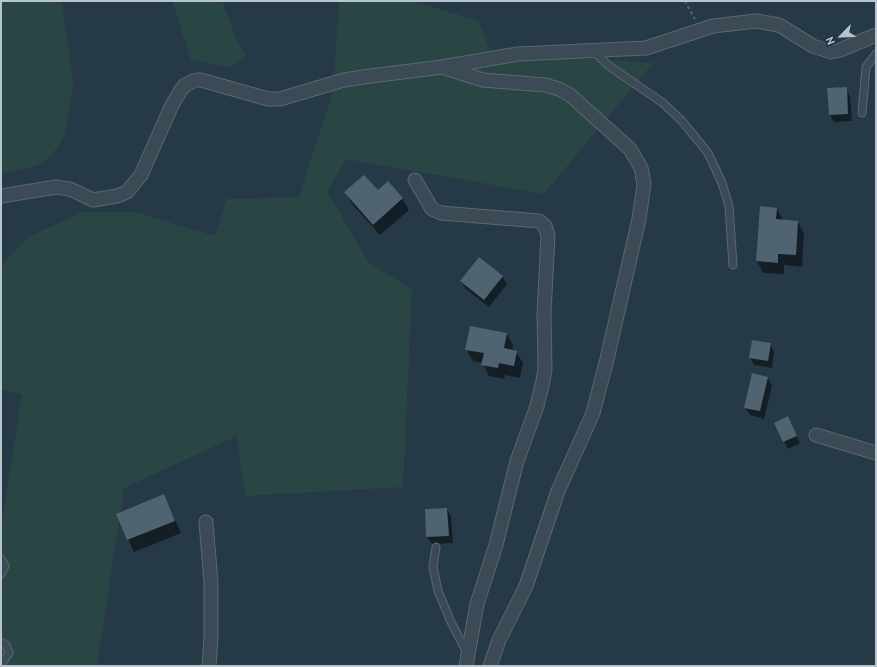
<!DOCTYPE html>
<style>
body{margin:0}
#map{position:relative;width:877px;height:667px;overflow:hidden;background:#263946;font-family:"PT Sans",sans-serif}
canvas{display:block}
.frame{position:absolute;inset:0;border:2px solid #b9c5ce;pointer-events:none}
.north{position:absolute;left:821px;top:16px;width:40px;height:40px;-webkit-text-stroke:3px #202f3a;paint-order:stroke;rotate:246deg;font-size:11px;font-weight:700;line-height:16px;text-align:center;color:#b9c5ce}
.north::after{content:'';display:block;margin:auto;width:14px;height:18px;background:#b9c5ce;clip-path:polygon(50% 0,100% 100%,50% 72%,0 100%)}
</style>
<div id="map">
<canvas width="877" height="667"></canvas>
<div class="frame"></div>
<div class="north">N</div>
</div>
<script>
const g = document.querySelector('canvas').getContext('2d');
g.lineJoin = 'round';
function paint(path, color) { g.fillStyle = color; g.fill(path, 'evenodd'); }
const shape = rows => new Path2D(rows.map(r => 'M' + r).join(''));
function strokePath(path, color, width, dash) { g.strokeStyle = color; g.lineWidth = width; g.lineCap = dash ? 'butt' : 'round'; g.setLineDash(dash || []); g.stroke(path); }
paint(shape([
 [1,1,62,1,73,83,65,135,51,156,37,166,1,174],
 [172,1,222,1,235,36,246,56,231,67,191,60],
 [339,1,413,1,479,21,490,51,653,63,544,194,346,159,327,191,369,263,412,289,403,487,245,496,237,436,124,488,97,666,1,666,1,528,22,394,1,389,1,265,28,237,83,212,135,212,215,236,227,199,299,197,333,92]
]), '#294645');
paint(shape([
 [846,88,850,96,852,121,834,122,830,115],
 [378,192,402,198,409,210,380,235,352,204,346,193],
 [777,208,783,220,798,222,804,233,802,267,784,265,784,274,763,273,757,261],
 [502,276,507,284,489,307,466,289,461,281],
 [507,334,513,345,512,351,516,352,523,363,520,378,505,375,504,379,489,376,483,363,473,361,466,349],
 [770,344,774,351,772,368,754,365,750,357],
 [768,378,772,386,764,419,750,415,745,407],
 [792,425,800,443,788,449,784,441],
 [164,496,181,533,134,552,117,514],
 [447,509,451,517,453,543,432,544,427,537]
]), '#0007');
paint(shape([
 [847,87,848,114,829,115,827,88],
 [364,175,378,190,388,181,403,198,373,225,344,192],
 [760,206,777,208,776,219,798,221,796,255,778,254,778,263,756,261],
 [479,257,503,276,484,300,460,281],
 [470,326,507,333,504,348,517,351,514,366,499,363,498,368,481,365,484,353,465,350],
 [752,340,771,343,768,361,749,358],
 [752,373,768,377,760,411,744,408],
 [788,416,797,436,783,442,774,423],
 [164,494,175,521,127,540,116,514],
 [447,508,449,536,426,537,425,509]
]), '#4f6371');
const service = shape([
 [593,51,609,66,663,103,682,121,708,153,722,183,729,206,733,265],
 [862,113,866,67,876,54],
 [436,547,433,567,438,591,451,622,467,653],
 [1,559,5,566,1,574],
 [1,642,6,645,9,653,1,664]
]);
const minor = shape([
 [442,67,483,80,545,85,559,89,570,95,630,149,641,168,644,184,639,219,607,359,593,413,558,491,526,586,499,640,490,666],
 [415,180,432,209,441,213,539,221,545,226,548,236,544,313,545,369,543,381,537,406,517,461,496,545,477,604,466,666],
 [1,196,56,187,70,189,93,200,117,196,127,192,141,175,172,105,181,90,185,85,196,80,201,80,268,99,280,99,344,80,363,77,442,67,518,54,646,48,713,26,756,21,779,25,813,46,831,52,840,50,876,35],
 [816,435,876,453],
 [206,522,211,583,211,637,209,666]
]);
strokePath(service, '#5a6872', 9);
strokePath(minor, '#5a6872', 15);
strokePath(shape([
 [685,1,695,19]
]), '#496462', 2.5, [3, 3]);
strokePath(service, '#3b4a55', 7);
strokePath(minor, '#3b4a55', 13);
</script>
